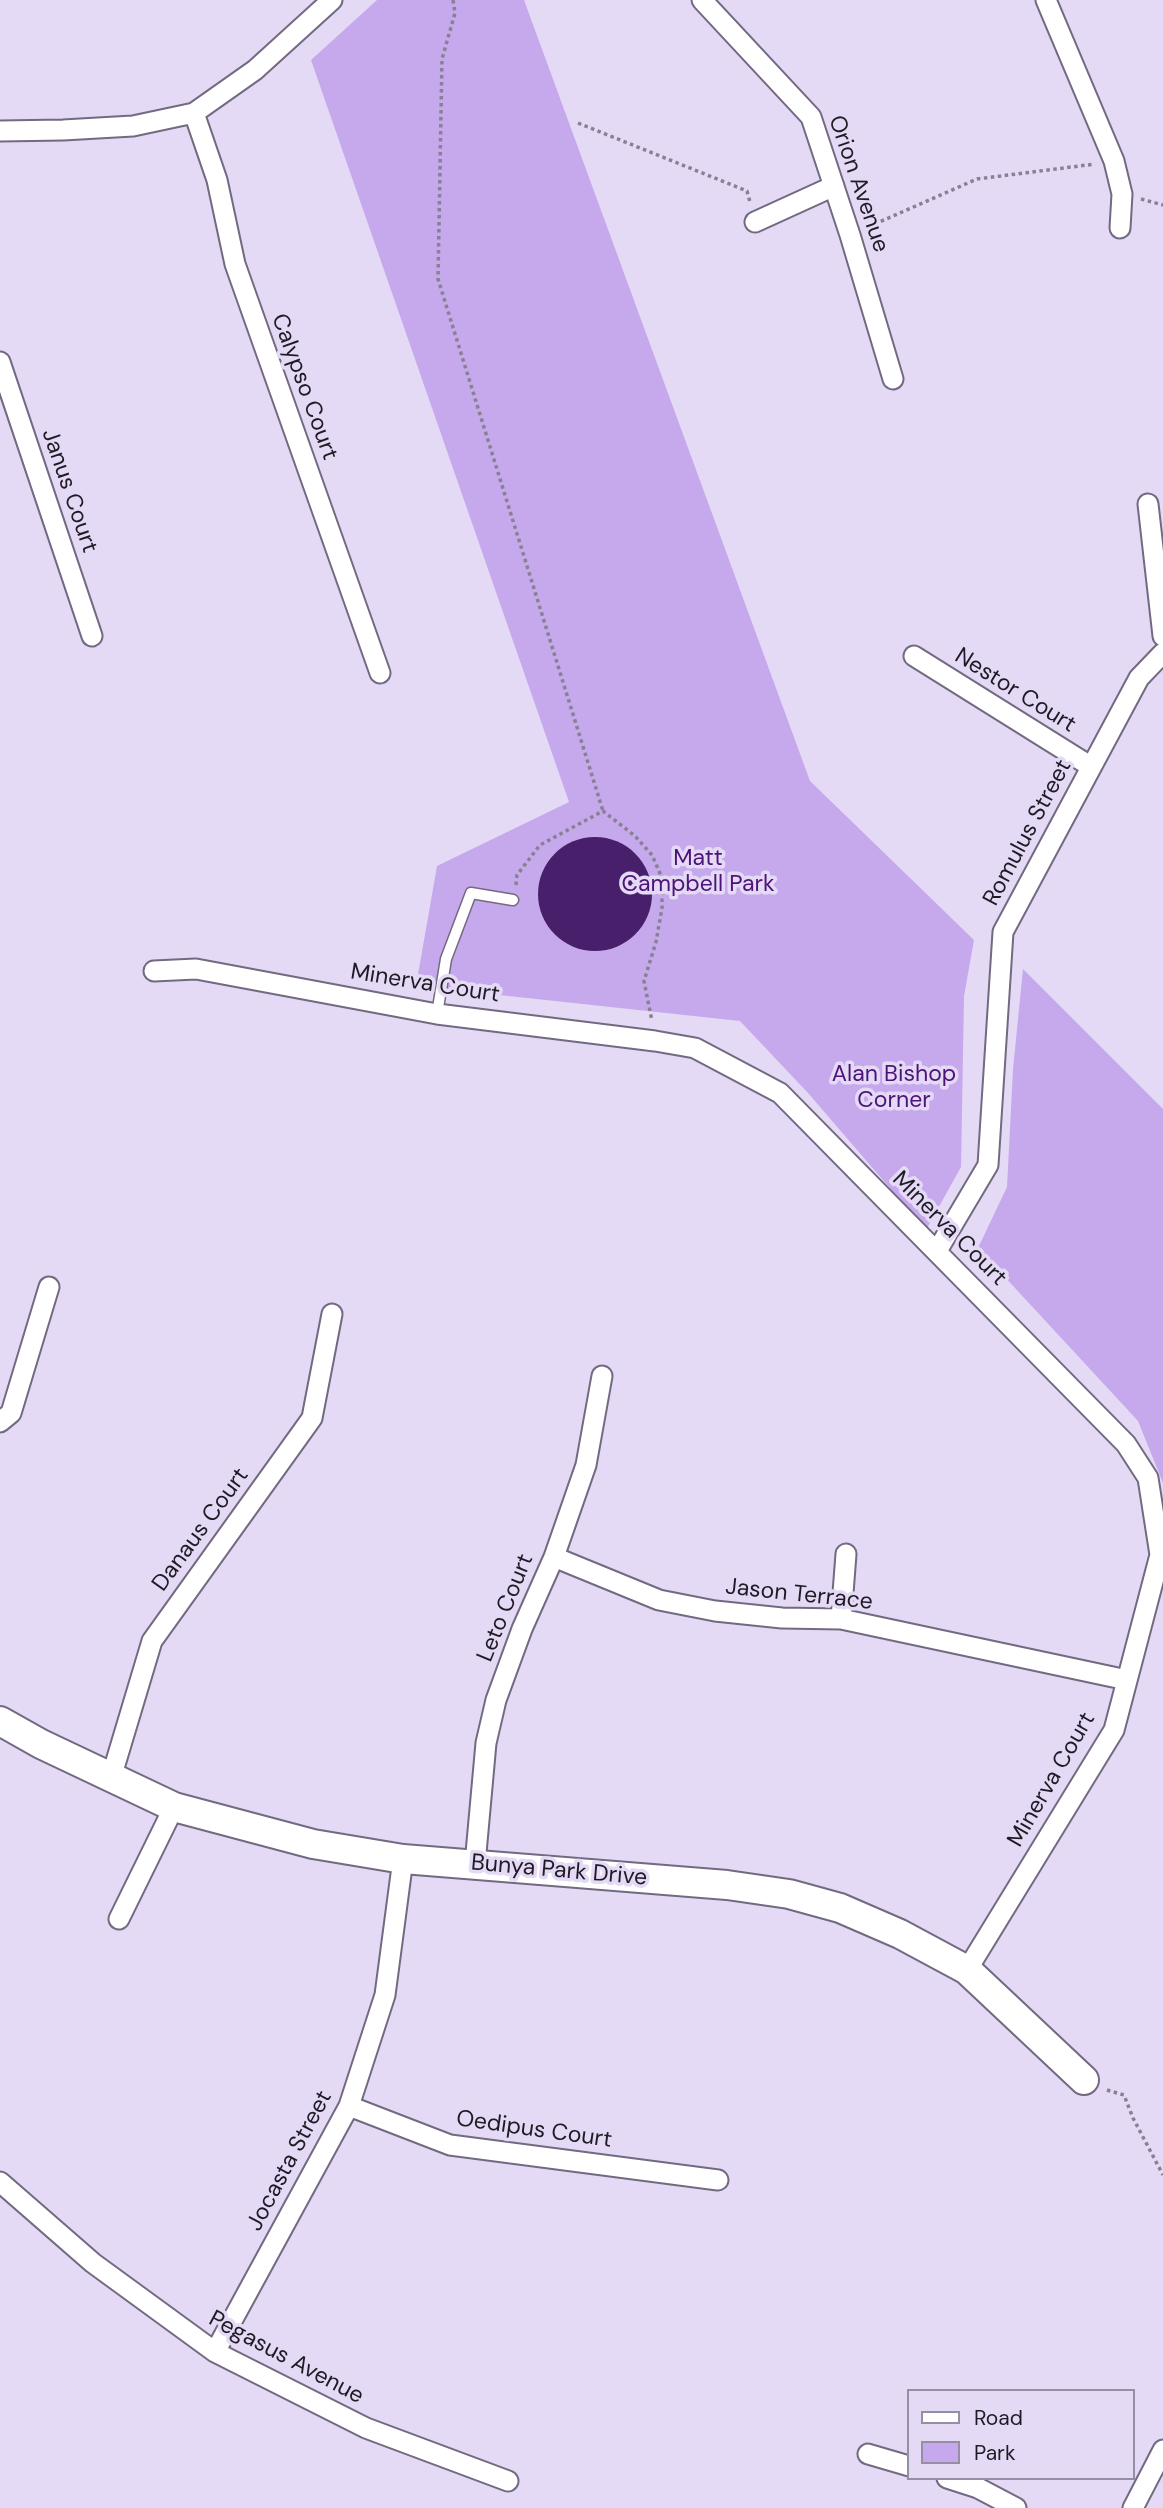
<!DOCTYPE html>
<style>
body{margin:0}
#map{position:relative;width:1163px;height:2508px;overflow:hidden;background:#e5daf5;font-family:"DM Sans",sans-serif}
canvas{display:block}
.legend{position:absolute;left:907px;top:2389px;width:228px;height:91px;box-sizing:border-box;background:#e5daf5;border:2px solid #968ea2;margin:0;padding:9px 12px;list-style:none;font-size:21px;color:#1f1b25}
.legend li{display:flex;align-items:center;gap:14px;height:35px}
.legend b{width:35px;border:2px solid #968ea2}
</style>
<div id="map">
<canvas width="1163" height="2508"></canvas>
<ul class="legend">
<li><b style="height:9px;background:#fff"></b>Road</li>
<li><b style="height:19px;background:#c6a8ec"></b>Park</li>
</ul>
</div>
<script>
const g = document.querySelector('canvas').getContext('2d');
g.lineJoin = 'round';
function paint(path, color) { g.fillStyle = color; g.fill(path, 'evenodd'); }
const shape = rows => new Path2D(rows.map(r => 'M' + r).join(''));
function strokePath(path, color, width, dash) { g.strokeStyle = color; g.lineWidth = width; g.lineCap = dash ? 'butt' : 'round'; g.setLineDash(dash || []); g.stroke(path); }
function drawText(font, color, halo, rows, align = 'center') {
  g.font = font + ' "DM Sans",sans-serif'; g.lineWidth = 7; g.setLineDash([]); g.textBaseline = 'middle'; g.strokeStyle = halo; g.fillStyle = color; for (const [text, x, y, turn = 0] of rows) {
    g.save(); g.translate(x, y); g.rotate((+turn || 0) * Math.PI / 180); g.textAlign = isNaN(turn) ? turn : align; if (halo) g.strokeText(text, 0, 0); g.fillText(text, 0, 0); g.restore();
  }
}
paint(shape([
 [377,0,524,0,810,781,974,940,964,996,961,1167,926,1230,808,1093,740,1021,416,986,437,866,569,802,311,60],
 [1023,969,1163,1109,1163,1483,1138,1421,978,1248,1007,1187,1013,1069]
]), '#c6a8ec');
paint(shape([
 '538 894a57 57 0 1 1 114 0a57 57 0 1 1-114 0Z'
]), '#471f6b');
const lane = shape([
 [437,1014,446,959,471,893,513,900]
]);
const street = shape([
 [702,0,811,117,850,235,893,379],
 [1046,0,1114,161,1122,194,1120,228],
 [194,113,217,180,235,264,380,673],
 [0,131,63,130,133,126,194,113,255,70,332,0],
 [755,222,834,186],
 [0,362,92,636],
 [1148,504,1163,636],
 [914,656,1090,766],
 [154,971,196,969,437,1014,655,1041,695,1048,780,1093,1126,1444,1148,1478,1160,1555,1114,1730,967,1970],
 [937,1251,988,1165,1003,932,1139,678,1163,653],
 [0,1422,11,1413,49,1287],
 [554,1557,659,1600,715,1611,782,1618,841,1619,1127,1680],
 [841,1619,846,1554],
 [111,1778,152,1641,312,1418,332,1314],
 [475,1864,486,1743,496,1700,522,1629,554,1557,586,1465,602,1376],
 [119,1919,174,1807],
 [349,2106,450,2145,718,2180],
 [0,2182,93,2263,215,2352,366,2428,508,2481],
 [215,2352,349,2106,385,1995,403,1859],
 [868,2454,909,2466],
 [947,2478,978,2488,1016,2508],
 [1133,2508,1163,2450]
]);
const secondary = shape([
 [0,1721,41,1744,174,1807,313,1844,403,1859,727,1885,789,1894,840,1908,900,1934,967,1970,1084,2080]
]);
strokePath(lane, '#736981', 13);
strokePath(street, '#736981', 23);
strokePath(secondary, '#736981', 32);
strokePath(shape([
 [453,0,455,13,442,59,438,279,603,811],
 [578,123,747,191,750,202],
 [1141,199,1163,205],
 [868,227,977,179,1095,164],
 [516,885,517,875,540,845,603,811,635,836,652,855,662,878,662,908,656,942,644,981,652,1021],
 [1107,2090,1124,2095,1133,2118,1163,2175]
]), '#888093', 3.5, [3.5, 3.5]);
strokePath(lane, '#fff', 10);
strokePath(street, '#fff', 19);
strokePath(secondary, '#fff', 28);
drawText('23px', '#1f1b25', '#e5daf5', [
 ["Orion Avenue",858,184,71],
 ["Calypso Court",304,387,70],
 ["Janus Court",69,491,71],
 ["Nestor Court",1015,691,32],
 ["Romulus Street",1028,833,-62],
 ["Minerva Court",425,984,9],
 ["Minerva Court",949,1229,45],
 ["Danaus Court",201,1530,-54],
 ["Jason Terrace",799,1595,6],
 ["Leto Court",506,1608,-68],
 ["Minerva Court",1052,1780,-60],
 ["Bunya Park Drive",559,1871,5],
 ["Oedipus Court",534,2130,8],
 ["Jocasta Street",290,2161,-62],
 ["Pegasus Avenue",286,2358,28]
]);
drawText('23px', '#4c1378', '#e5daf5', [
 ["Matt",698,859],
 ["Campbell Park",698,885],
 ["Alan Bishop",894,1075],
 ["Corner",894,1101]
]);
</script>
